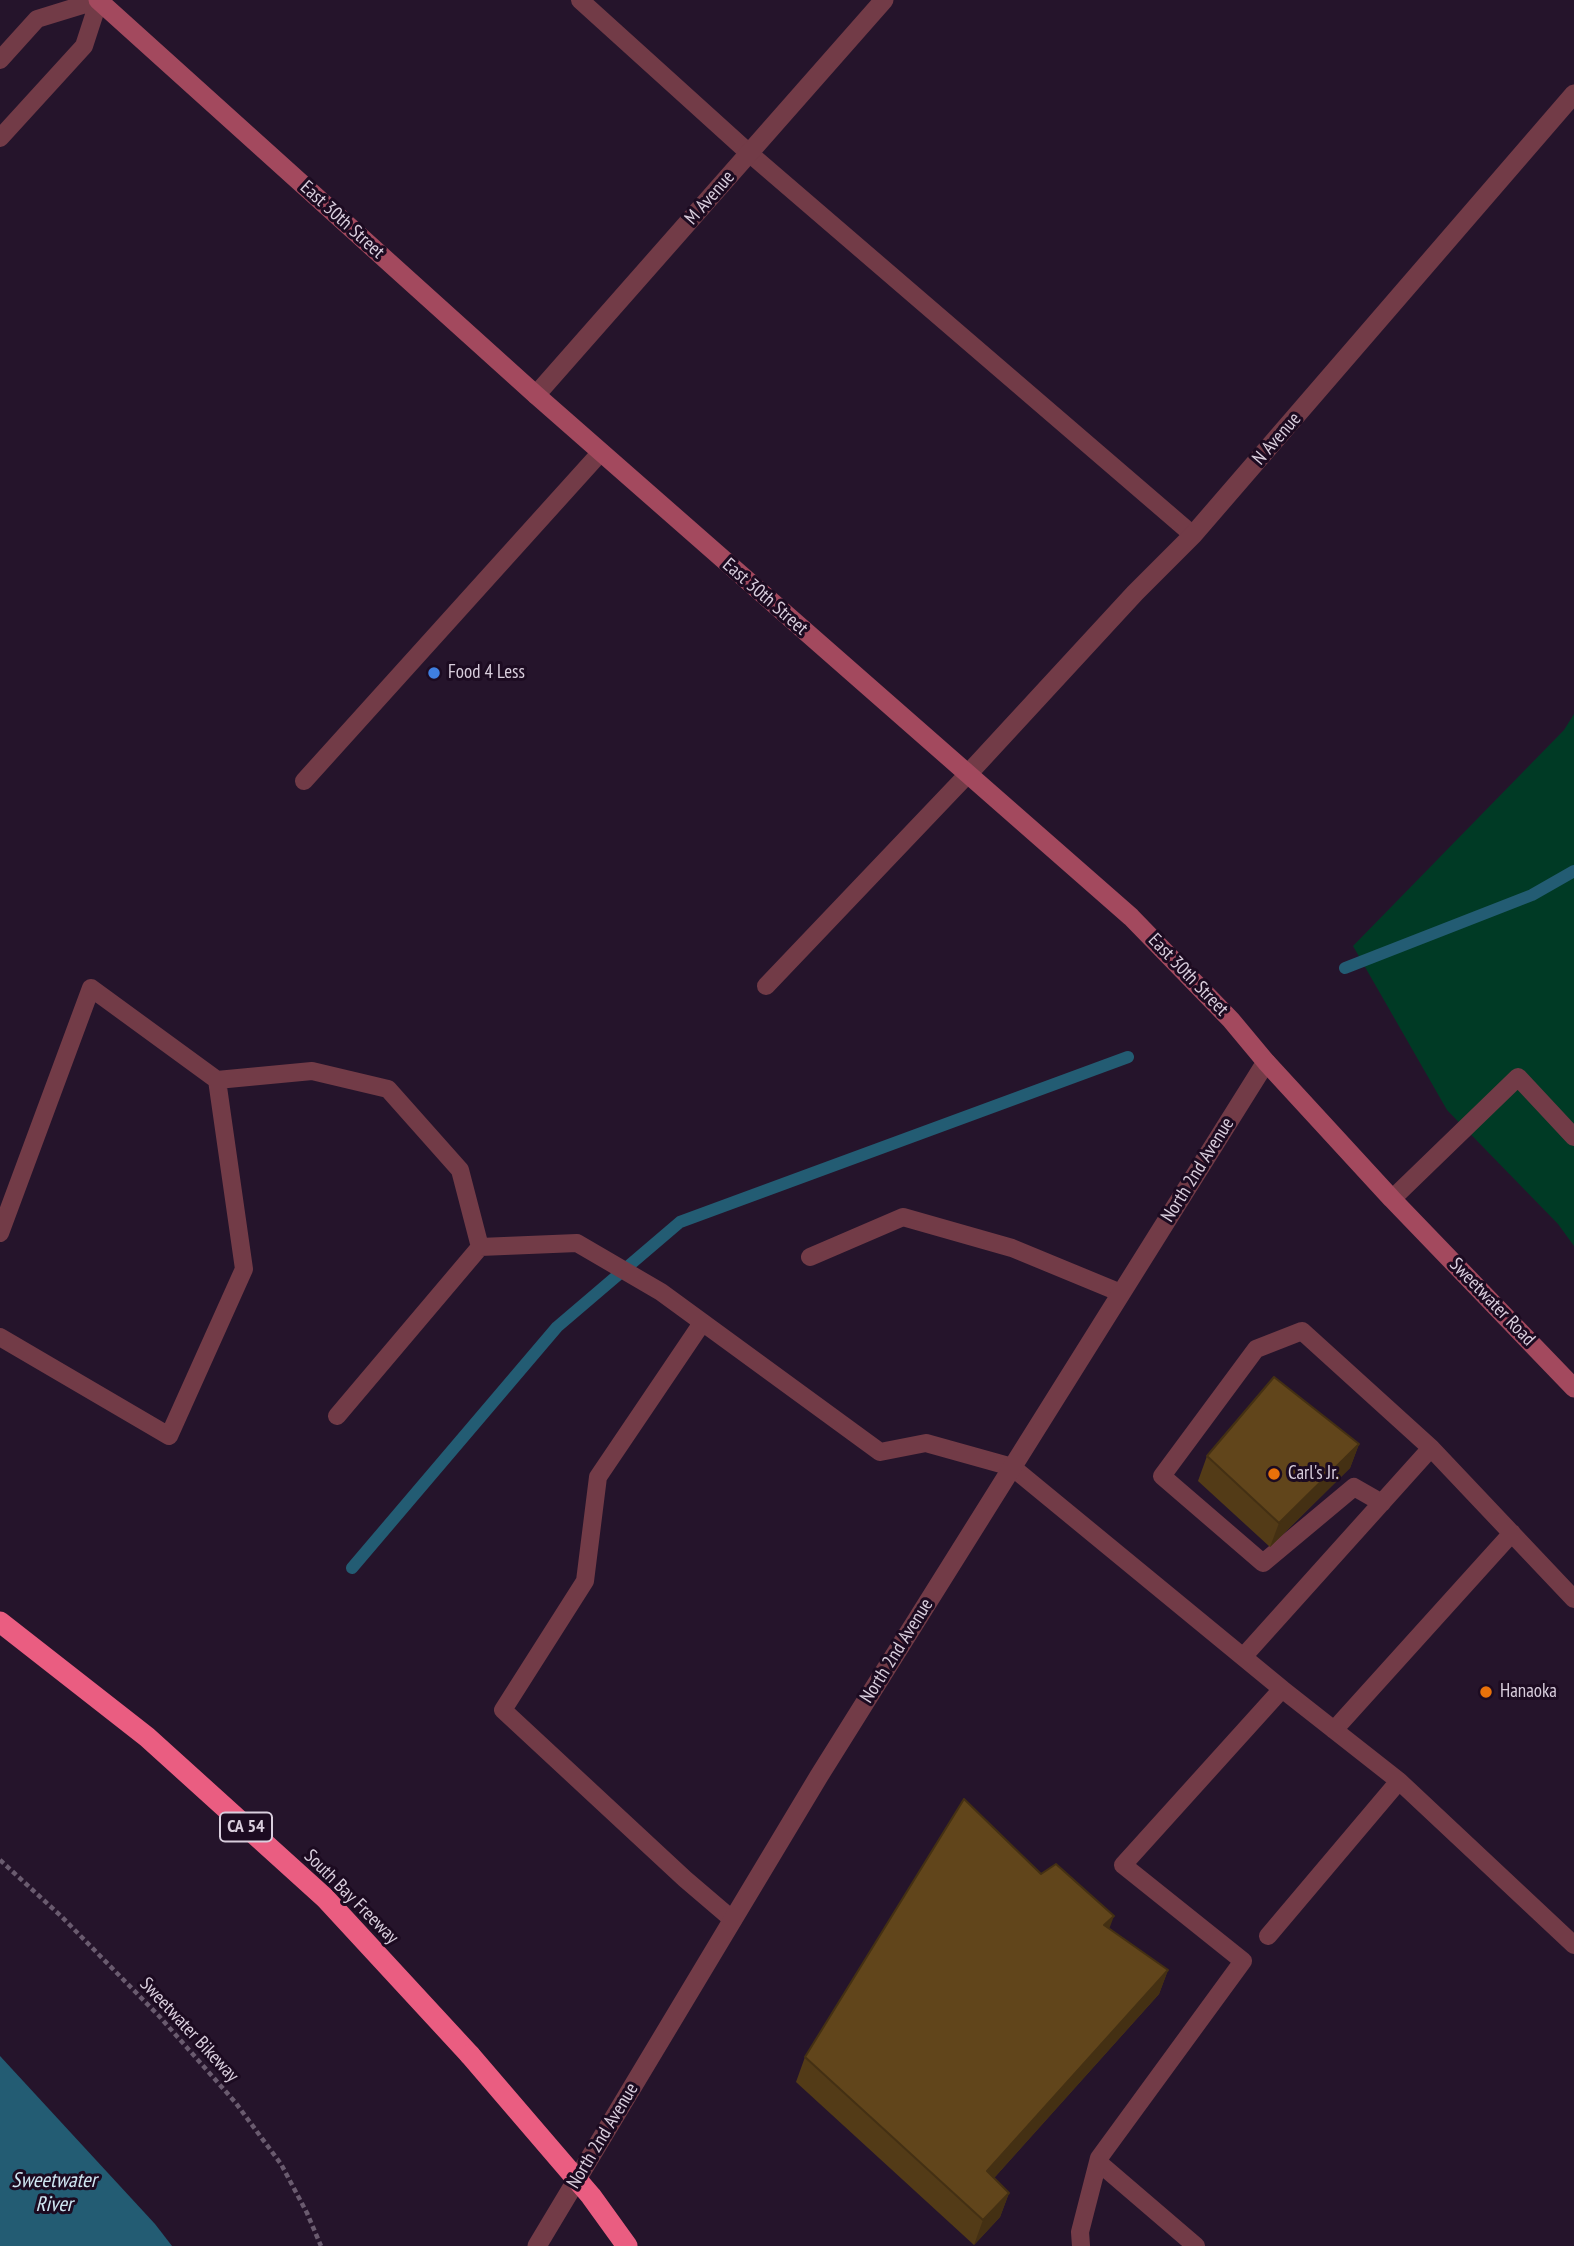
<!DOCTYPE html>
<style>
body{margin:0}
canvas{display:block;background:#25142b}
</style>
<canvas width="1574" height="2246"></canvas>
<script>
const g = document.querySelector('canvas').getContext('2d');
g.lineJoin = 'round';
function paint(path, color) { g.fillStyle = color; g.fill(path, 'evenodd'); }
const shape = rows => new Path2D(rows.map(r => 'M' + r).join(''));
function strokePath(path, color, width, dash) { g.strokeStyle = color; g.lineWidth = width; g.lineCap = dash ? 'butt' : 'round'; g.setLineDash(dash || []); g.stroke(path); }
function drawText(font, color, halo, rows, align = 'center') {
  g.font = font + ' "PT Sans Narrow",sans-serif'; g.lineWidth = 6; g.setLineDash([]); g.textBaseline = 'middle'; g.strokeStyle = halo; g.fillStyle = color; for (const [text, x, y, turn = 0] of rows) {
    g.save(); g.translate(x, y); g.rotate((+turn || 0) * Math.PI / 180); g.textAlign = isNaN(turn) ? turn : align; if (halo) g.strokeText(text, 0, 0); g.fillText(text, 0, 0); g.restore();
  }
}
paint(shape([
 [1574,714,1574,1246,1558,1224,1447,1110,1353,946,1564,730]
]), '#003a25');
paint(shape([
 [0,2056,155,2224,172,2246,0,2246]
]), '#235c73');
strokePath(shape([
 [1345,968,1532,895,1574,871],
 [352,1568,557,1327,680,1222,1128,1057]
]), '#235c73', 12);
strokePath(shape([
 [0,1860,62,1917,159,2016,235,2102,281,2164,307,2213,321,2246]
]), '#6a5b6f', 4.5, [5, 3.5]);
strokePath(shape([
 [580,0,749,153,1193,535],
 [0,60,37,19,99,0],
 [0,138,84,46,99,0],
 [304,781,601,452],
 [766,986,968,774],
 [1392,1199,1518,1077,1574,1137],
 [0,1233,91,988,217,1080,312,1071,388,1089,460,1170,480,1247],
 [810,1257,903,1217,1012,1248,1121,1293],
 [702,1323,598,1477,585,1581,503,1710,685,1879,733,1920],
 [0,1337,169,1436,244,1269,217,1080],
 [337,1416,480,1247,577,1243,661,1292,880,1452,926,1443,1012,1467,1282,1689,1123,1865,1243,1961,1099,2158,1080,2232,1081,2246],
 [1382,1503,1354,1487,1263,1563,1162,1476,1256,1349,1302,1331,1431,1448],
 [1243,1657,1431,1448,1574,1599],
 [1282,1689,1399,1781],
 [1334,1730,1512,1533],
 [1268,1936,1399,1781,1574,1945],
 [1098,2162,1196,2246]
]), '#723b47', 18);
strokePath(shape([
 [536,395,884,0],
 [968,774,1135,593,1193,535,1574,94]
]), '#723b47', 19);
strokePath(shape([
 [537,2246,819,1776,1266,1062]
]), '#723b47', 19);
strokePath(shape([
 [98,0,536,395,1131,917,1231,1020,1266,1062,1392,1199,1574,1388]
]), '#a3495e', 19);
strokePath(shape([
 [0,1622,147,1737,325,1898,470,2055]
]), '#ea5d81', 21);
strokePath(shape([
 [470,2055,591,2196,627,2246]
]), '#ea5d81', 21);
paint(shape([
 [1359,1444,1350,1468,1270,1547,1198,1481,1207,1456],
 [1041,1874,1109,1928,1168,1970,1159,1994,994,2178,1009,2193,1000,2217,974,2245,796,2082,805,2057]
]), '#533b17');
paint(shape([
 [1359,1444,1350,1468,1270,1547,1279,1523],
 [1114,1916,1105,1940,1104,1925],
 [1168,1970,1159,1994,978,2196,987,2171],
 [1009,2193,1000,2217,974,2245,983,2220]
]), '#443013');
const building = shape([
 [1274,1377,1359,1444,1279,1523,1207,1456,1274,1377],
 [964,1799,1041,1874,1056,1864,1114,1916,1104,1925,1168,1970,987,2171,1009,2193,983,2220,805,2057,964,1799]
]);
paint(building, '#61451b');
strokePath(building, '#443013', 2);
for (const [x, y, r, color] of [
 [434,673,7,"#3f7fe0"],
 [1274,1474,7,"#e8710a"],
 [1486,1692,7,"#e8710a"]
]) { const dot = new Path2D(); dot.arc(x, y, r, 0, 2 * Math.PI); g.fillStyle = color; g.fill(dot); strokePath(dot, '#1c0b21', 2.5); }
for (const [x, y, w] of [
 [246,1827,52]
]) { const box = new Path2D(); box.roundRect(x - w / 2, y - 14.5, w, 29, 5); g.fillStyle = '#1c0b21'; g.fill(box); strokePath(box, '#d9cedd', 2); }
drawText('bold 18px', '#d9cedd', null, [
 ["CA 54",246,1827]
]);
drawText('19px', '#d9cedd', '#1c0b21', [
 ["M Avenue",710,198,-49],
 ["East 30th Street",342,220,42],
 ["N Avenue",1277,439,-49],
 ["East 30th Street",765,597,41],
 ["East 30th Street",1188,975,46],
 ["North 2nd Avenue",1198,1170,-58],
 ["Sweetwater Road",1492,1302,46],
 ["North 2nd Avenue",897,1651,-58],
 ["South Bay Freeway",351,1897,45],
 ["Sweetwater Bikeway",189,2030,47],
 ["North 2nd Avenue",603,2136,-59]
]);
drawText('19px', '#d9cedd', '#1c0b21', [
 ["Food 4 Less",448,673],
 ["Carl's Jr.",1288,1474],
 ["Hanaoka",1500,1692]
], 'left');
drawText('italic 21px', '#d0e8f3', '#1c0b21', [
 ["Sweetwater",54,2181],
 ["River",54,2205]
]);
</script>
